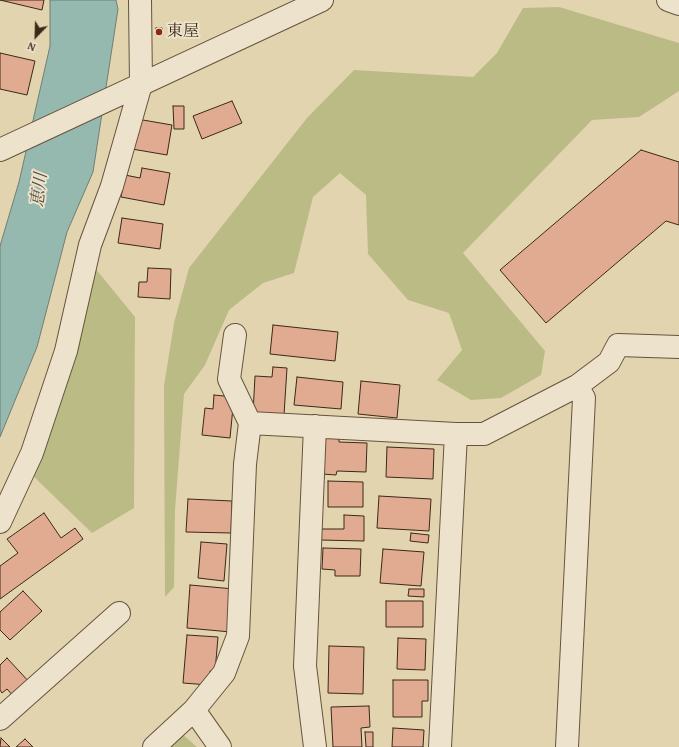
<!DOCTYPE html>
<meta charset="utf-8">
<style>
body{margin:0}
#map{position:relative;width:679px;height:747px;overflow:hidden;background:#e3d4b0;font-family:"Gentium Book Plus",serif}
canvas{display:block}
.north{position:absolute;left:16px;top:16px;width:40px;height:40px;-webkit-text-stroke:3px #ede3cc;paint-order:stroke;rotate:203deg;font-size:11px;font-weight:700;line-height:16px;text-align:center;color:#3c2817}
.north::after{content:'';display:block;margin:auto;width:14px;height:18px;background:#3c2817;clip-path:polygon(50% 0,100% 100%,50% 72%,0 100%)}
</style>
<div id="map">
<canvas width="679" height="747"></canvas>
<div class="north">N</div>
</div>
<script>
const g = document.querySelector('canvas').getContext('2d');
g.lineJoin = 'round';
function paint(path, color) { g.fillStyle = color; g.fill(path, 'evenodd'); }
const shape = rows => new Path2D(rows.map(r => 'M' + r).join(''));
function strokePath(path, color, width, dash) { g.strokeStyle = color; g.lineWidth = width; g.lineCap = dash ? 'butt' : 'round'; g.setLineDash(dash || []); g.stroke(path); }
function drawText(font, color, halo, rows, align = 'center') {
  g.font = font + ' "Gentium Book Plus","Noto Serif JP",serif'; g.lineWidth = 4; g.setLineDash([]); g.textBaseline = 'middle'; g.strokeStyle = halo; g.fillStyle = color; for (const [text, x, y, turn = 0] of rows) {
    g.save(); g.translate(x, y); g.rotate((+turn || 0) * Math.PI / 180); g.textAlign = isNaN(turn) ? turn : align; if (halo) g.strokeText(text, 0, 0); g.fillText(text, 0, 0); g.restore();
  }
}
paint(shape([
 [559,7,679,43,679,91,639,117,592,120,463,253,545,351,541,375,501,398,471,400,437,380,462,350,449,313,408,300,368,254,366,195,340,173,313,197,294,273,263,283,229,310,205,365,184,394,175,510,174,587,165,597,164,386,174,323,189,268,307,118,354,70,473,77,497,53,523,8],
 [95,268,135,317,134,508,92,533,31,474],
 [175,728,197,747,154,747]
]), '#bbbb86');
const water = shape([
 [50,0,116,0,118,9,93,172,67,232,37,347,0,437,0,246,19,182,50,46,50,0]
]);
paint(water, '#95b8af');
strokePath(water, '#717e72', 1);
const building = shape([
 [0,0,44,0,42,10,0,0],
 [156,28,162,28,162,35,156,35,156,28],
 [0,53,35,61,27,95,0,89,0,53],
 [232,101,242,123,202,139,193,116,232,101],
 [173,106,184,106,184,129,174,129,173,106],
 [137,119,172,125,167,155,132,149,137,119],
 [641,150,679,162,679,225,666,221,546,323,500,270,641,150],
 [142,168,170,173,164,205,121,197,125,175,140,178,142,168],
 [122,218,163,224,160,249,118,243,122,218],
 [148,268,171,269,170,299,138,297,139,282,147,282,148,268],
 [273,325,338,332,335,361,270,354,273,325],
 [273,367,287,368,284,415,253,413,255,376,272,377,273,367],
 [297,377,343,382,341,409,294,405,297,377],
 [361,381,400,385,397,418,358,414,361,381],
 [214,395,234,397,230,438,202,435,205,408,213,409,214,395],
 [323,436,339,437,339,442,367,443,366,472,337,471,336,475,322,474,323,436],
 [387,447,434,449,433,479,386,477,387,447],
 [328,481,363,482,363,507,328,507,328,481],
 [379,496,431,499,429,531,377,528,379,496],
 [188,499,232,501,231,533,186,532,188,499],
 [44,513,61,538,75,528,83,539,0,599,0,566,18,553,7,539,44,513],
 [344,515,364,516,364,541,320,540,320,529,344,529,344,515],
 [411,533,429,535,428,543,410,541,411,533],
 [201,542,227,544,224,581,198,578,201,542],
 [323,548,361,549,360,576,335,576,335,570,322,569,323,548],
 [383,549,424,552,421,586,380,583,383,549],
 [190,585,234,589,231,632,187,628,190,585],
 [409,589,424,589,424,597,408,596,409,589],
 [23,591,42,611,10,640,0,630,0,612,23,591],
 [386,601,423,601,423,627,386,627,386,601],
 [187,635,218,637,215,672,210,671,209,685,183,683,187,635],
 [398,638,426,639,425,670,397,669,398,638],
 [329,646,364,647,363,694,328,693,329,646],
 [7,658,31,684,15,698,7,689,2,693,0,690,0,665,7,658],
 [393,680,428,680,428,701,422,701,422,717,393,717,393,680],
 [369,706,370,727,361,728,362,747,333,747,331,707,369,706],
 [393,728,424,730,423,747,392,747,393,728],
 [365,732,373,732,373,747,366,747,365,732],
 [1,738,10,747,0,747,1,738],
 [25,739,33,747,16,747,25,739]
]);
paint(building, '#e0ab91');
strokePath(building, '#3c2817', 1);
const minor = shape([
 [668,0,679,4],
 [0,150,322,0],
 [235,335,229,379,250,423,456,434,484,434,577,386,609,362,618,345,679,347],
 [315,426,305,666,315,747],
 [0,522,32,453,66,351,90,245,112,186,141,84,140,0],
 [194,710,220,747],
 [0,719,119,613],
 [154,747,194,710,224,673,238,636,245,464,250,423],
 [440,747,456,434],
 [567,747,584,398,577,386]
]);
strokePath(minor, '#66533d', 24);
strokePath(minor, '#ede3cc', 22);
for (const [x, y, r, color] of [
 [159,32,4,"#8f2418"]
]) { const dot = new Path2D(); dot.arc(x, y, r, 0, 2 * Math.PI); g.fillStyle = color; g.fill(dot); strokePath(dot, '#ede3cc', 1.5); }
drawText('16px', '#3c2817', '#ede3cc', [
 ["東屋",167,32]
], 'left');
drawText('italic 17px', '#524c3d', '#ede3cc', [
 ["恵川",40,190,-83]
]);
</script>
